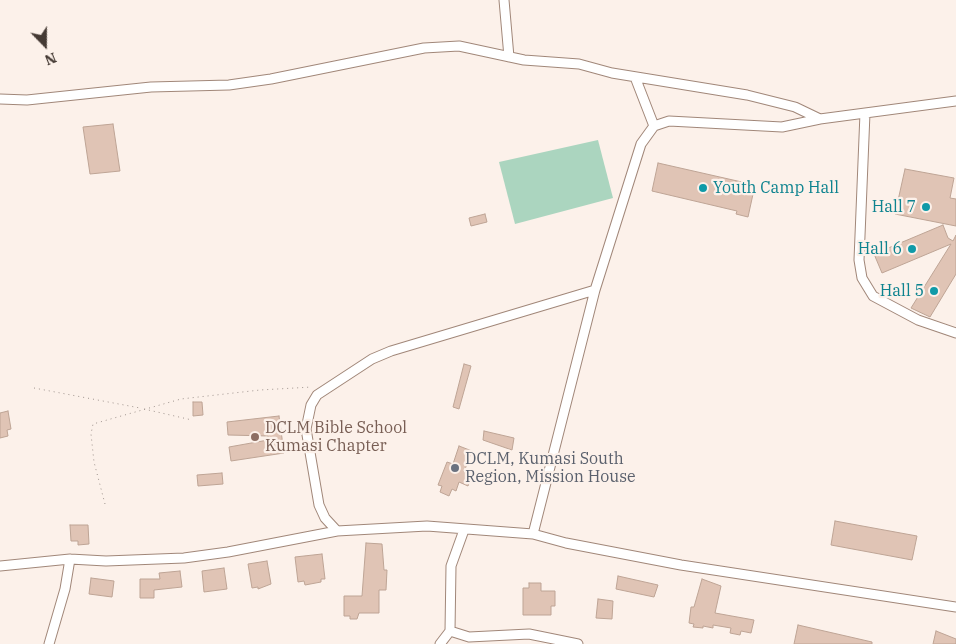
<!DOCTYPE html>
<style>
body{margin:0}
#map{position:relative;width:956px;height:644px;overflow:hidden;background:#fcf1ea;font-family:"IBM Plex Serif",serif}
canvas{display:block}
.north{position:absolute;left:20px;top:20px;width:50px;height:50px;-webkit-text-stroke:4px #fcf1ea;paint-order:stroke;rotate:158deg;font-size:14px;font-weight:700;line-height:20px;text-align:center;color:#453a34}
.north::after{content:'';display:block;margin:auto;width:18px;height:22px;background:#453a34;clip-path:polygon(50% 0,100% 100%,50% 72%,0 100%)}
</style>
<div id="map">
<canvas width="956" height="644"></canvas>
<div class="north">N</div>
</div>
<script>
const g = document.querySelector('canvas').getContext('2d');
g.lineJoin = 'round';
function paint(path, color) { g.fillStyle = color; g.fill(path, 'evenodd'); }
const shape = rows => new Path2D(rows.map(r => 'M' + r).join(''));
function strokePath(path, color, width, dash) { g.strokeStyle = color; g.lineWidth = width; g.lineCap = dash ? 'butt' : 'round'; g.setLineDash(dash || []); g.stroke(path); }
function drawText(font, color, halo, rows, align = 'center') {
  g.font = font + ' "IBM Plex Serif",serif'; g.lineWidth = 4.5; g.setLineDash([]); g.textBaseline = 'middle'; g.strokeStyle = halo; g.fillStyle = color; for (const [text, x, y, turn = 0] of rows) {
    g.save(); g.translate(x, y); g.rotate((+turn || 0) * Math.PI / 180); g.textAlign = isNaN(turn) ? turn : align; if (halo) g.strokeText(text, 0, 0); g.fillText(text, 0, 0); g.restore();
  }
}
paint(shape([
 [598,140,613,198,515,224,499,162]
]), '#abd5bf');
const building = shape([
 [113,124,120,171,90,174,83,127,113,124],
 [658,163,755,185,748,217,736,214,737,211,652,191,658,163],
 [905,169,954,178,950,198,956,199,956,226,895,214,905,169],
 [485,214,487,222,471,226,469,218,485,214],
 [943,225,948,238,953,241,956,235,956,274,930,317,911,308,951,244,882,273,874,254,943,225],
 [464,364,471,366,459,409,453,407,464,364],
 [193,402,202,402,203,415,193,416,193,402],
 [8,411,11,429,7,430,8,436,0,438,0,413,8,411],
 [279,416,284,453,231,461,229,447,268,440,268,436,228,435,227,422,279,416],
 [484,431,514,438,512,450,483,440,484,431],
 [459,446,472,451,464,472,472,475,468,486,459,482,456,491,452,489,449,496,440,492,442,486,438,485,447,462,453,464,459,446],
 [222,473,223,484,198,486,197,475,222,473],
 [835,521,917,536,912,560,831,545,835,521],
 [70,525,88,525,89,544,78,545,78,541,71,541,70,525],
 [366,543,382,544,384,570,387,570,386,590,379,590,379,613,359,613,357,619,350,619,350,616,344,616,344,596,362,596,366,543],
 [322,554,325,579,321,579,321,582,305,585,304,581,298,582,295,557,322,554],
 [267,561,271,584,258,589,258,587,252,588,248,564,267,561],
 [224,568,227,589,204,592,202,571,224,568],
 [180,571,182,587,154,590,154,598,140,598,140,579,160,579,159,573,180,571],
 [618,576,658,585,654,597,616,589,618,576],
 [91,578,114,581,112,597,89,594,91,578],
 [702,579,721,586,715,613,754,620,751,633,741,631,740,635,730,633,731,628,713,625,713,628,703,626,703,628,693,627,694,624,689,623,691,607,694,607,702,579],
 [529,583,541,583,541,591,555,591,555,606,551,606,551,615,523,615,523,588,529,588,529,583],
 [598,599,613,601,612,619,596,618,598,599],
 [798,625,872,642,872,644,794,644,798,625],
 [936,631,956,639,956,644,933,644,936,631]
]);
paint(building, '#e0c4b5');
strokePath(building, '#bea495', 1);
const street = shape([
 [504,0,509,57],
 [635,77,654,126],
 [0,99,27,100,151,87,229,85,271,79,424,48,459,46,524,60,579,64,612,73,747,95,795,107,820,119],
 [865,113,859,260,862,278,873,296,918,320,956,333],
 [337,531,325,518,319,505,306,429,311,405,317,395,372,359,391,351,595,290],
 [533,534,595,290,641,144,654,126,669,121,782,127,820,119,956,101],
 [0,566,70,559,106,561,184,558,228,552,337,531,427,526,533,534,566,543,681,565,956,607],
 [450,631,469,637,529,634,578,644],
 [49,644,65,589,70,559],
 [440,644,450,631,451,566,464,530]
]);
strokePath(street, '#a18779', 11);
strokePath(shape([
 [34,388,140,408],
 [144,409,192,420],
 [105,504,94,462,91,434,93,424,181,399,260,390,312,387]
]), '#9d928c', 1, [1, 4]);
strokePath(street, '#fff', 9);
for (const [x, y, r, color] of [
 [703,188,5,"#0f9aa8"],
 [926,207,5,"#0f9aa8"],
 [912,249,5,"#0f9aa8"],
 [934,291,5,"#0f9aa8"],
 [255,437,5,"#8d6e63"],
 [455,468,5,"#6b7280"]
]) { const dot = new Path2D(); dot.arc(x, y, r, 0, 2 * Math.PI); g.fillStyle = color; g.fill(dot); strokePath(dot, '#fcf1ea', 2); }
drawText('16px', '#0d838f', '#fcf1ea', [
 ["Youth Camp Hall",713,188,"left"],
 ["Hall 7",916,207],
 ["Hall 6",902,249],
 ["Hall 5",924,291]
], 'right');
drawText('16px', '#785e54', '#fcf1ea', [
 ["DCLM Bible School",265,428],
 ["Kumasi Chapter",265,446]
], 'left');
drawText('16px', '#5b616d', '#fcf1ea', [
 ["DCLM, Kumasi South",465,459],
 ["Region, Mission House",465,477]
], 'left');
</script>
